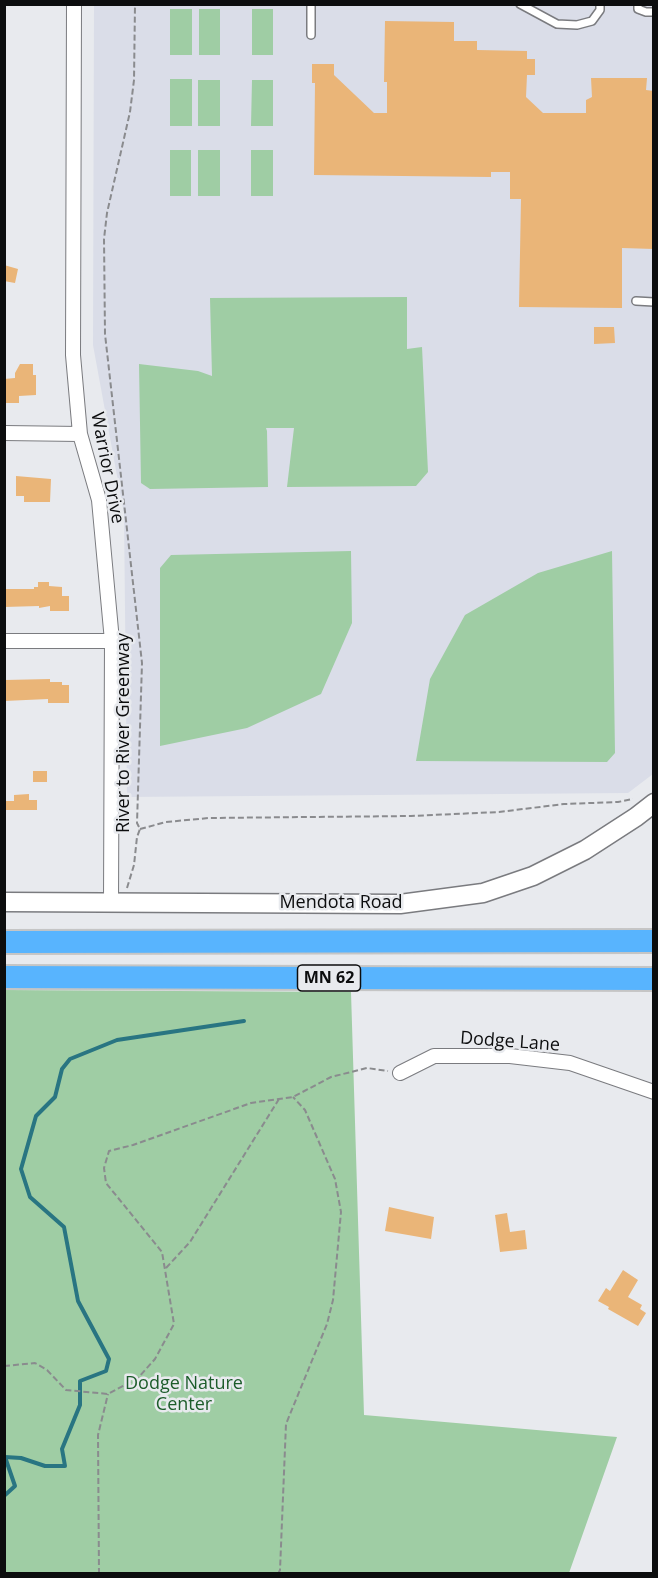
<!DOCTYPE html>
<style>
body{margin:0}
#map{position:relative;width:658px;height:1578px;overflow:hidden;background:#e8eaee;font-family:"Open Sans",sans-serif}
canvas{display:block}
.frame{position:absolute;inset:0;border:6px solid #0c0d0e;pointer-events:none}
</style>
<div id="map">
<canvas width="658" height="1578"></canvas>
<div class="frame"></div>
</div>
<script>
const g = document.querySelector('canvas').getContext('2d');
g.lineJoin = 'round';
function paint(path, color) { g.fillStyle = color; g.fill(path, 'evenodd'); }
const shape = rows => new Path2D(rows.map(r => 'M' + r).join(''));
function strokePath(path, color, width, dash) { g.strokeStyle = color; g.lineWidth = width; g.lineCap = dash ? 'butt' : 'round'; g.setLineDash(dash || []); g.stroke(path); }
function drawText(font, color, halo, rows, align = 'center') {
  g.font = font + ' "Open Sans",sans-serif'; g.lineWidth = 5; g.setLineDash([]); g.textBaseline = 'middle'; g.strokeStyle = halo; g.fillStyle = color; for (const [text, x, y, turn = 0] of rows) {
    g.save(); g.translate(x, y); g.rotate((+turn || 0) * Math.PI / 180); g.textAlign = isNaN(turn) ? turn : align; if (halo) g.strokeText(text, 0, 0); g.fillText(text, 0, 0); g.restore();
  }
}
paint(shape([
 [94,5,653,5,653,774,628,793,127,797,124,514,93,345]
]), '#dadde8');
paint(shape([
 [170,9,192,9,192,55,170,55],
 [199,9,220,9,220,55,199,55],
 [252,9,273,9,273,55,252,55],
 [170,79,192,79,192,126,170,126],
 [198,80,220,80,220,126,198,126],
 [252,80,273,80,273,126,251,126],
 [170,150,191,150,191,196,170,196],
 [198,150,220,150,220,196,198,196],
 [251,150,273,150,273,196,251,196],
 [407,297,407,349,422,347,428,472,416,486,287,487,294,428,266,428,267,431,268,487,150,489,141,483,139,364,198,371,212,376,210,298],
 [351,551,352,623,321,694,247,728,160,746,160,568,171,555],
 [612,551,615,753,607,762,416,761,430,679,465,615,538,573],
 [5,990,351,992,364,1415,617,1437,569,1573,5,1573]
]), '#9fcda4');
strokePath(shape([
 [4,1496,15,1486,5,1457,21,1458,45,1466,65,1466,62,1449,80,1405,80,1381,106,1371,109,1359,78,1301,64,1227,30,1197,21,1169,36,1116,55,1097,62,1069,70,1059,117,1040,244,1021]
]), '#297582', 4);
paint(shape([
 [385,21,454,22,454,41,477,41,477,50,527,51,527,59,535,59,535,75,527,75,526,97,543,113,586,113,586,100,592,97,591,78,647,78,646,90,654,91,654,249,622,248,622,308,519,307,521,199,510,199,510,172,491,172,491,177,314,175,315,83,312,83,312,64,334,64,334,75,374,113,387,113,387,82,384,82],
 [4,265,18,269,15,283,4,281],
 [594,327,614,327,615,343,594,344],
 [20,364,33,364,33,375,36,375,36,395,19,396,19,403,4,403,4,379,15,378,15,373],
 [16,476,51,479,50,502,24,502,24,496,16,496],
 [38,582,49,582,49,586,62,587,62,596,69,596,69,611,50,611,50,606,39,608,39,606,4,607,4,589,34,589,34,587,38,587],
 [50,679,50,682,62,682,62,685,69,685,69,703,48,703,48,699,4,701,5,680],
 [33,771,47,771,47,782,33,782],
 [29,794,29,800,37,800,37,810,4,810,4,801,14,801,14,795],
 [389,1207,434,1217,431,1239,385,1231],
 [507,1213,510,1232,525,1230,527,1249,500,1252,495,1215],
 [623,1270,638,1280,628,1297,642,1305,640,1309,646,1313,638,1326,608,1309,609,1307,598,1301,606,1288,610,1291]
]), '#eab578');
const service = shape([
 [520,4,557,24,577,25,592,21,600,10,600,4],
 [638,4,638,9,646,12,654,12],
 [311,35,311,4],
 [636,301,654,302]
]);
const minor = shape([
 [74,4,73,355,80,434,99,500,112,641,111,902],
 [4,433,80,434],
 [4,641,112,641],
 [400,1073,434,1056,510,1056,570,1063,654,1092]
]);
const tertiary = shape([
 [4,902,400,904,483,893,533,876,585,850,636,817,654,803]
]);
const trunk = shape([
 [4,942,654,941],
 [4,977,654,979]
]);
strokePath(service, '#7a7b7f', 10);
strokePath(minor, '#7a7b7f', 16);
strokePath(tertiary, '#7a7b7f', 21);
strokePath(trunk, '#c5c5c5', 26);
strokePath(shape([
 [140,829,166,822,209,818,411,816,499,812,564,804,618,802,633,799],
 [127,888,134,865,137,837,140,829,137,823,142,663,105,334,104,239,107,213,130,112,134,80,135,4],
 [166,1268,190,1242,279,1099],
 [4,1366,35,1363,47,1370,66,1390,108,1394,138,1378,155,1359,174,1324,162,1252,106,1183,104,1168,109,1151,133,1145,251,1103,293,1097,331,1077,367,1068,388,1071],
 [99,1574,98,1435,108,1394],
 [278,1574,280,1570,286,1424,327,1324,333,1300,341,1212,335,1179,305,1110,293,1097]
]), '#8a8b8e', 2, [6, 3]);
strokePath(service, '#fff', 7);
strokePath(minor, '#fff', 14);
strokePath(tertiary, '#fff', 18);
strokePath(trunk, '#58b4fe', 22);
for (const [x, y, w] of [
 [329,978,63]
]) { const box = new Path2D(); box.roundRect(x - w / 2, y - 13, w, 26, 4.5); g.fillStyle = '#e8eaee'; g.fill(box); strokePath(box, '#0c0d0e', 1.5); }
drawText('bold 16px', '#0c0d0e', null, [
 ["MN 62",329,978]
]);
drawText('18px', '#0c0d0e', '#e8eaee', [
 ["Warrior Drive",107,468,79],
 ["River to River Greenway",124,733,-90],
 ["Mendota Road",341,903],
 ["Dodge Lane",510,1042,4]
]);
drawText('18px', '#1c5c2a', '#e8eaee', [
 ["Dodge Nature",184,1384],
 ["Center",184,1405]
]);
</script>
